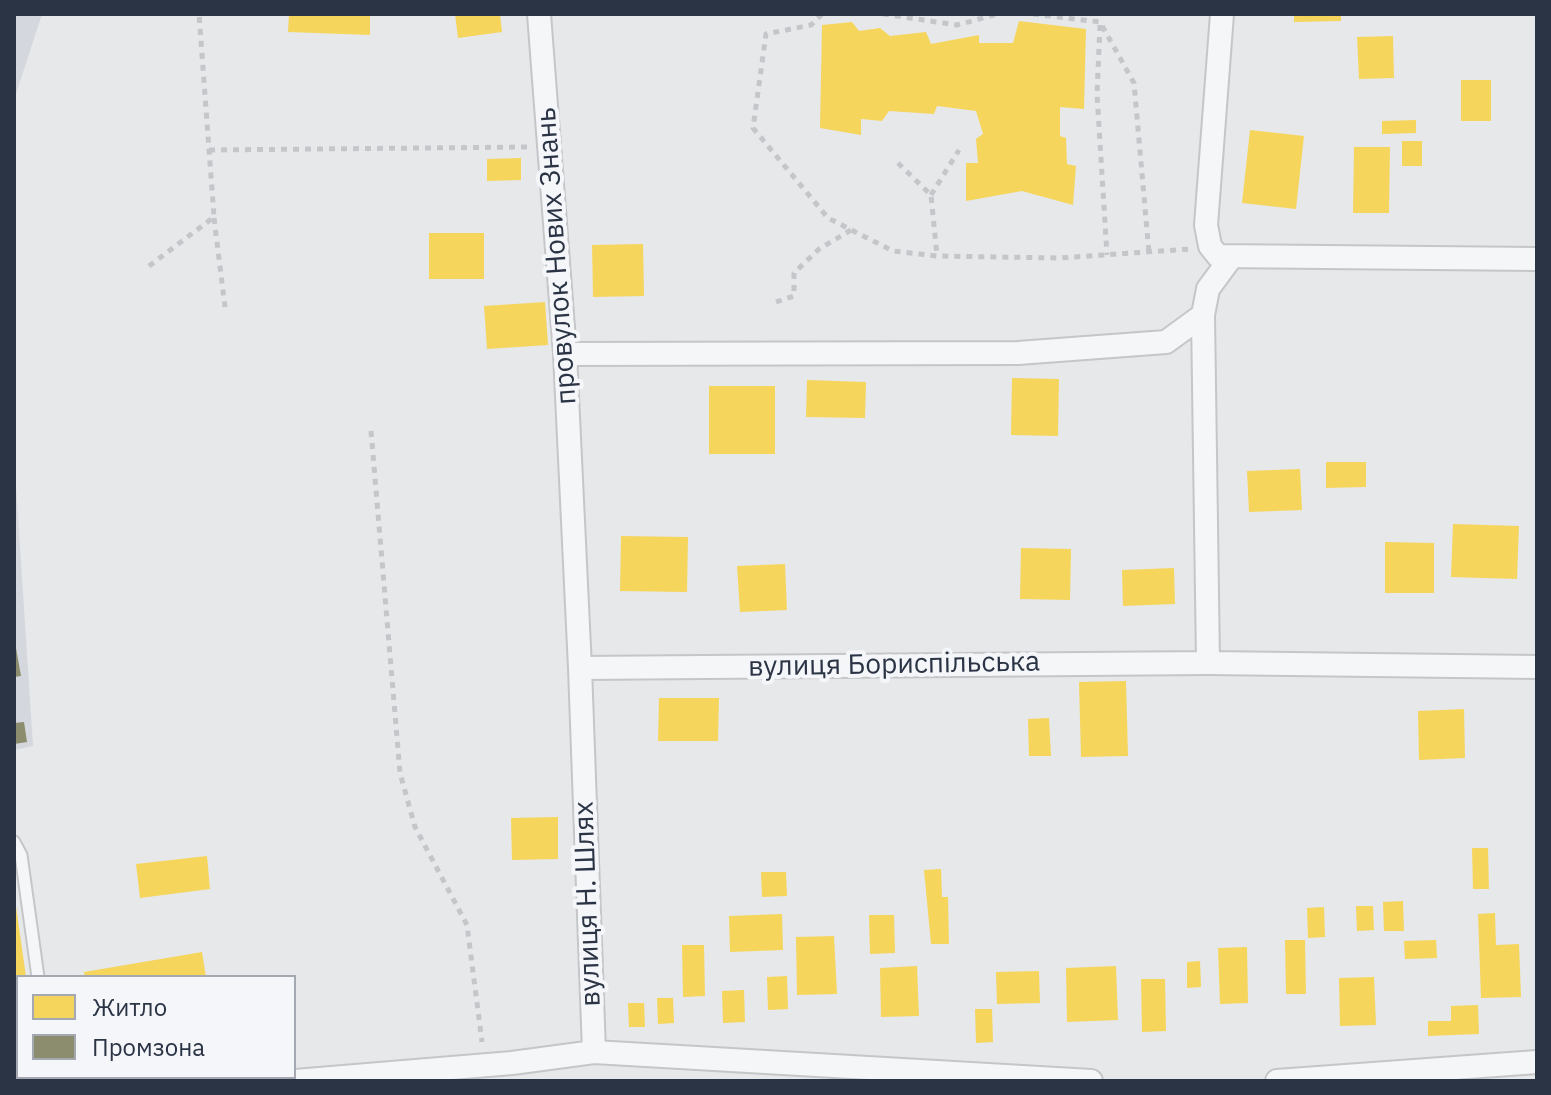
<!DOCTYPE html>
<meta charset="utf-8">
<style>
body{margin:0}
#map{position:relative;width:1551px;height:1095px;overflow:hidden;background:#e6e8ea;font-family:"IBM Plex Sans",sans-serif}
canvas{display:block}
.frame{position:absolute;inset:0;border:16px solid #2b3445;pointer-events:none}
.legend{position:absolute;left:16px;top:975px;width:280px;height:104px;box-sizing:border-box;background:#f4f6f9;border:2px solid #a4a8b1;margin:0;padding:10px 14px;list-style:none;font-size:24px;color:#2b3445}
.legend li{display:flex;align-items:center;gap:16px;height:40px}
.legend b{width:40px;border:2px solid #a4a8b1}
</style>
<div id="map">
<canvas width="1551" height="1095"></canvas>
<div class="frame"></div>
<ul class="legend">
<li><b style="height:22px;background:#f6d55c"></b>Житло</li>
<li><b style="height:22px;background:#8c8c6e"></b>Промзона</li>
</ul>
</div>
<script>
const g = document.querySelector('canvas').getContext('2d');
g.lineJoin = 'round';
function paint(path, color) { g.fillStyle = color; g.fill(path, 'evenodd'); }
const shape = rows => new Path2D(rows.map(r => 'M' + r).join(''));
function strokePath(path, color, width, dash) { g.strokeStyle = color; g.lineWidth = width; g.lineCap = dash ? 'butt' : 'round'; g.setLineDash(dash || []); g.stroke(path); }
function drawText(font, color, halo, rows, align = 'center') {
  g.font = font + ' "IBM Plex Sans",sans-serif'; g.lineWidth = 8; g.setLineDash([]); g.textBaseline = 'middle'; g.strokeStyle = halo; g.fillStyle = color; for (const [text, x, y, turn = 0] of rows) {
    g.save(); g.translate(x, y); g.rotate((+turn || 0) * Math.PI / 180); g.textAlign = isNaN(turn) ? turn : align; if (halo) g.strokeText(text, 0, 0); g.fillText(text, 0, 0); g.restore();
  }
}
paint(shape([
 [14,14,42,14,14,100],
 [14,455,33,746,14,750]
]), '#d4d7dd');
paint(shape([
 [289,14,370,14,370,35,288,32],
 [455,14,500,14,502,32,458,38],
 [1294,14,1341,14,1341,21,1294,22],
 [1019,21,1086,29,1084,109,1060,107,1060,136,1066,138,1067,164,1076,166,1073,205,1022,191,966,201,966,163,978,163,976,139,983,134,976,111,937,106,934,114,889,111,882,121,861,119,861,135,820,128,822,25,852,22,859,31,880,28,890,36,926,32,931,44,979,35,979,43,1013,43],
 [1393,36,1394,78,1359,79,1357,37],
 [1461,80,1491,80,1491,121,1461,121],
 [1416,120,1416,133,1382,134,1382,121],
 [1250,130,1304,136,1296,209,1242,203],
 [1402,141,1422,141,1422,166,1402,166],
 [1354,147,1390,147,1389,213,1353,213],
 [521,158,521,180,487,181,487,159],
 [429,233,484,233,484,279,429,279],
 [643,244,644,296,593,297,592,245],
 [545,302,548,345,487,349,484,306],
 [1012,378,1059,379,1058,436,1011,435],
 [807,380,866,382,865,418,806,417],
 [709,386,775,386,775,454,709,454],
 [1326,462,1366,462,1366,487,1326,488],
 [1300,469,1302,510,1249,512,1247,471],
 [1453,524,1519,526,1517,579,1451,577],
 [621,536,688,537,687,592,620,591],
 [1385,542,1434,543,1434,593,1385,593],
 [1021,548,1071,549,1070,600,1020,599],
 [785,564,787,610,740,612,737,566],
 [1174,568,1175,604,1123,606,1122,570],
 [1126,681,1128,756,1081,757,1079,682],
 [659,698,719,698,718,741,658,741],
 [1464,709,1465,758,1419,760,1418,711],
 [1049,718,1051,756,1029,756,1028,719],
 [558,817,558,859,512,860,511,818],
 [1472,848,1488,848,1489,889,1473,889],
 [207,856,210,889,140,898,136,864],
 [941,869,942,897,948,897,949,944,931,944,924,870],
 [761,872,786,872,787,896,762,897],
 [14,892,26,977,18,977,18,997,14,997],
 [1403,901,1404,931,1384,931,1383,902],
 [1356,906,1373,906,1374,930,1357,931],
 [1324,907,1325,937,1308,938,1307,908],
 [1495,913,1496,945,1519,944,1521,997,1481,998,1478,914],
 [782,914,783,950,730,952,729,916],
 [869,915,894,915,895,953,870,954],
 [834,936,837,994,797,995,796,937],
 [1285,940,1305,940,1306,994,1286,994],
 [1436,940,1437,958,1405,959,1404,941],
 [682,945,704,945,705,996,683,997],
 [1247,947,1248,1003,1220,1004,1218,948],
 [202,952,206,977,85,977,84,972],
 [1200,961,1201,987,1187,988,1187,962],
 [917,966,919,1016,881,1017,880,968],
 [1116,966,1118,1020,1067,1022,1066,968],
 [1039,971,1040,1003,997,1004,996,972],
 [787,976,788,1009,768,1010,767,977],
 [1374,977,1376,1025,1340,1026,1339,978],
 [1141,979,1165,979,1166,1031,1142,1032],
 [744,990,745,1022,723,1023,722,991],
 [657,998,673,998,674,1023,658,1024],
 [628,1003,644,1003,645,1027,629,1027],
 [1478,1005,1479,1034,1428,1036,1428,1021,1451,1021,1451,1006],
 [975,1009,992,1009,993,1042,976,1043]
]), '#f6d55c');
paint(shape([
 [14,637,21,676,14,677],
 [24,722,27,742,14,744,14,723]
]), '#8c8c6e');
const service = shape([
 [14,842,21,855,38,977],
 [52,1077,53,1081]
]);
const minor = shape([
 [539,14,565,354,580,668,1208,663,1537,667],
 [1222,14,1206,225,1210,246,1218,256,1537,259],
 [1203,315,1208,663],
 [565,354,1018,353,1166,342,1203,315,1208,289,1230,259],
 [580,668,594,1052],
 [295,1081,512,1063,594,1052,1091,1081],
 [1277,1081,1537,1062]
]);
strokePath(service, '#c4c6c8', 15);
strokePath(minor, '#c4c6c8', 26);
strokePath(shape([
 [822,14,811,25,766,34,753,128,828,218,893,251,937,256,1060,258,1190,249],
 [883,14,957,25,998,14],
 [1033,14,1100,22,1134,83,1149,253],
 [1100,25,1097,94,1107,255],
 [209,150,528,147],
 [898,163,931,195,937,256],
 [931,195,959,150],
 [214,218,225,307],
 [149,266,214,217,199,14],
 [776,302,794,296,794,273,819,249,851,230],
 [371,431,400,773,415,827,467,925,482,1042]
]), '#c5c6ca', 5, [6, 6]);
strokePath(service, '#f5f6f7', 11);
strokePath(minor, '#f5f6f7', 22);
drawText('28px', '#2b3445', '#f4f6f9', [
 ["провулок Нових Знань",557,256,-94],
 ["вулиця Бориспільська",894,665,-1],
 ["вулиця Н. Шлях",588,904,-92]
]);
</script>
